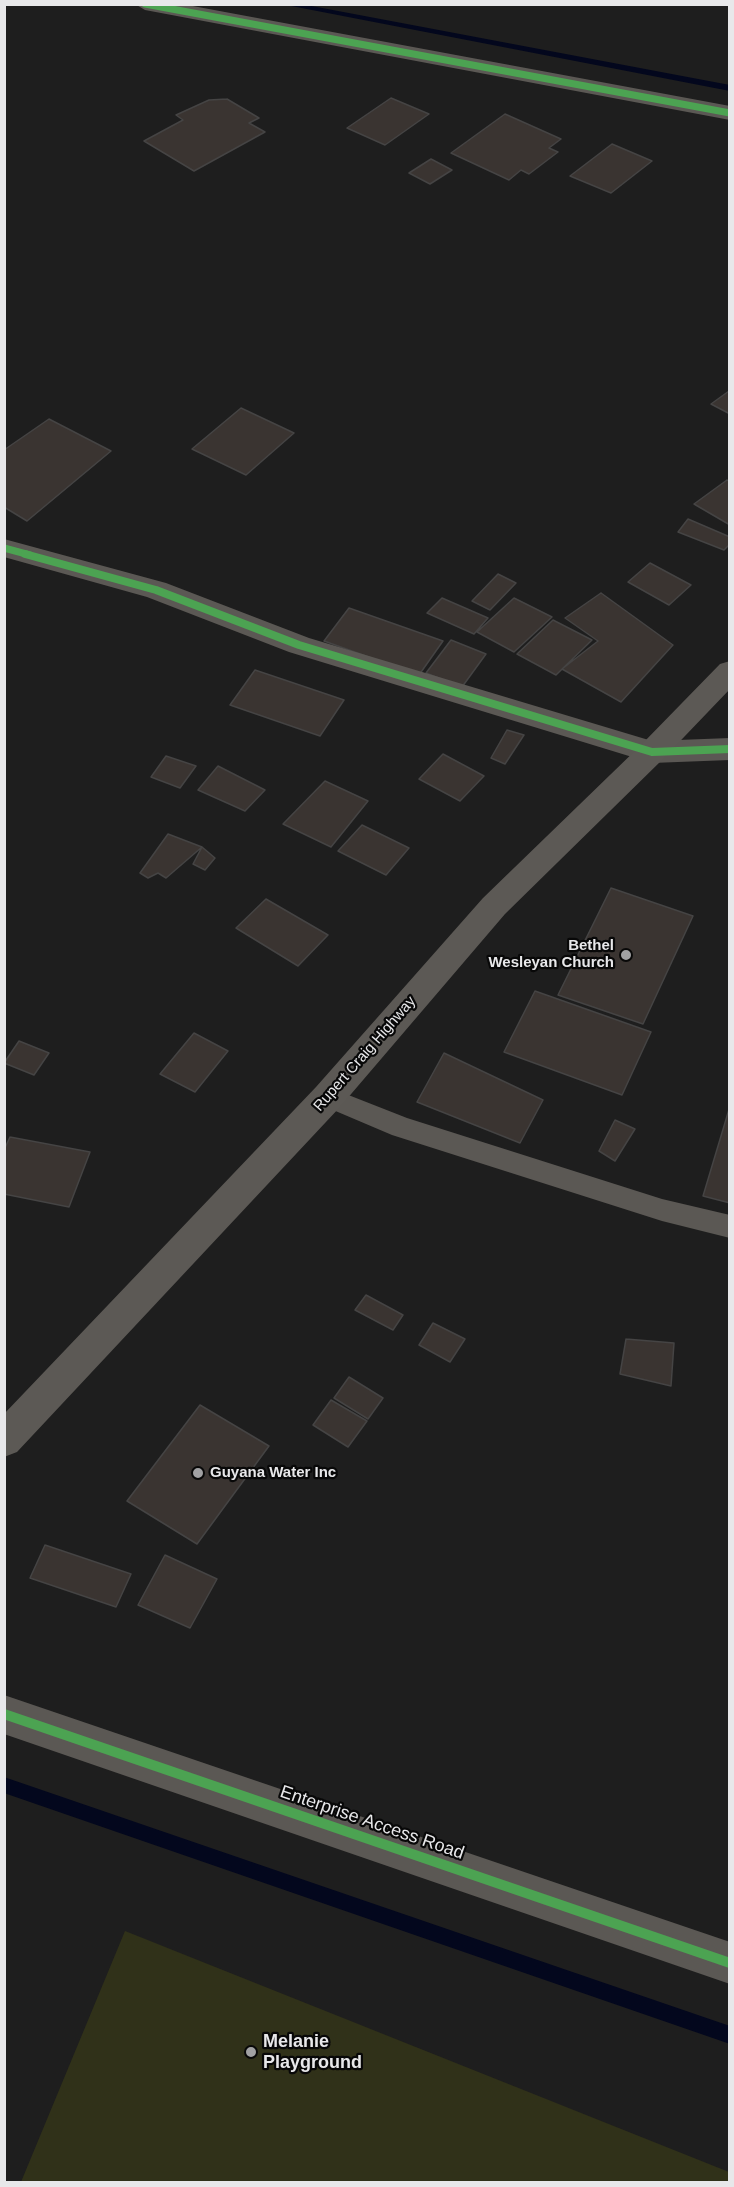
<!DOCTYPE html>
<style>
body{margin:0}
#map{position:relative;width:734px;height:2187px;overflow:hidden;background:#1e1e1e;font-family:Arial,sans-serif}
canvas{display:block}
.frame{position:absolute;inset:0;border:6px solid #e8e8ea;pointer-events:none}
</style>
<div id="map">
<canvas width="734" height="2187"></canvas>
<div class="frame"></div>
</div>
<script>
const g = document.querySelector('canvas').getContext('2d');
g.lineJoin = 'round';
function paint(path, color) { g.fillStyle = color; g.fill(path, 'evenodd'); }
const shape = rows => new Path2D(rows.map(r => 'M' + r).join(''));
function strokePath(path, color, width, dash) { g.strokeStyle = color; g.lineWidth = width; g.lineCap = dash ? 'butt' : 'round'; g.setLineDash(dash || []); g.stroke(path); }
function drawText(font, color, halo, rows, align = 'center') {
  g.font = font + ' Arial,sans-serif'; g.lineWidth = 4.5; g.setLineDash([]); g.textBaseline = 'middle'; g.strokeStyle = halo; g.fillStyle = color; for (const [text, x, y, turn = 0] of rows) {
    g.save(); g.translate(x, y); g.rotate((+turn || 0) * Math.PI / 180); g.textAlign = isNaN(turn) ? turn : align; if (halo) g.strokeText(text, 0, 0); g.fillText(text, 0, 0); g.restore();
  }
}
paint(shape([
 [125,1931,729,2172,729,2182,21,2182]
]), '#303119');
paint(shape([
 [281,4,301,4,730,85,730,91,281,4],
 [4,1777,730,2026,730,2044,4,1793,4,1777]
]), '#03071d');
const building = shape([
 [391,98,429,114,385,145,347,128,391,98],
 [227,99,259,118,249,123,265,132,194,171,144,141,183,120,176,115,209,100,227,99],
 [505,114,561,139,549,148,558,152,529,174,521,170,509,180,451,153,505,114],
 [612,144,652,161,611,193,570,176,612,144],
 [431,159,452,170,430,184,409,173,431,159],
 [729,391,730,391,730,414,711,404,729,391],
 [241,408,294,433,246,475,192,449,241,408],
 [49,419,111,451,27,521,4,507,4,450,49,419],
 [727,480,730,482,730,525,694,504,727,480],
 [688,519,730,537,730,544,724,550,678,532,688,519],
 [650,563,691,585,669,605,628,582,650,563],
 [498,574,516,583,490,610,472,601,498,574],
 [601,593,673,645,621,702,562,669,598,641,565,618,601,593],
 [442,598,488,618,474,634,427,613,442,598],
 [514,598,552,617,514,652,477,632,514,598],
 [349,608,443,641,419,675,324,641,349,608],
 [553,620,592,640,556,675,517,654,553,620],
 [451,640,486,654,462,687,426,673,451,640],
 [255,670,344,700,320,736,230,705,255,670],
 [507,730,524,735,505,764,491,758,507,730],
 [443,754,484,776,460,801,419,779,443,754],
 [166,756,196,766,180,788,151,777,166,756],
 [218,766,265,790,245,811,198,790,218,766],
 [325,781,368,801,331,847,283,824,325,781],
 [362,825,409,848,386,875,338,851,362,825],
 [168,834,202,847,166,878,158,873,148,878,140,873,168,834],
 [202,847,215,858,205,870,193,864,202,847],
 [611,888,693,916,643,1024,558,995,611,888],
 [266,899,328,935,298,966,236,928,266,899],
 [535,991,651,1032,622,1095,504,1052,535,991],
 [194,1033,228,1051,195,1092,160,1074,194,1033],
 [19,1041,49,1053,34,1075,4,1063,19,1041],
 [444,1053,543,1100,520,1143,417,1102,444,1053],
 [730,1106,730,1203,703,1196,730,1106],
 [615,1120,635,1129,615,1161,599,1151,615,1120],
 [10,1137,90,1152,69,1207,4,1194,4,1150,10,1137],
 [366,1295,403,1315,393,1330,355,1310,366,1295],
 [433,1323,465,1339,450,1362,419,1345,433,1323],
 [626,1339,674,1343,671,1386,620,1374,626,1339],
 [349,1377,383,1398,368,1419,334,1398,349,1377],
 [331,1400,367,1421,348,1447,313,1425,331,1400],
 [200,1405,269,1446,197,1544,127,1501,200,1405],
 [45,1545,131,1574,116,1607,30,1578,45,1545],
 [165,1555,217,1579,190,1628,138,1605,165,1555]
]);
paint(building, '#3a3431');
strokePath(building, '#454444', 1.5);
paint(shape([
 [328,1087,407,1118,662,1199,730,1215,730,1238,662,1221,392,1135,319,1104,315,1097,319,1090,328,1087]
]), '#5b5854');
paint(shape([
 [135,4,182,4,730,106,730,120,145,10,135,4],
 [4,539,166,583,309,638,652,741,730,738,730,760,652,763,642,760,289,652,147,597,4,557,4,539],
 [4,1695,730,1942,730,1984,4,1734,4,1695]
]), '#5b5854');
paint(shape([
 [730,661,730,689,662,760,505,914,340,1107,17,1452,4,1457,4,1414,316,1087,483,898,642,744,720,664,730,661]
]), '#5c5955');
strokePath(shape([
 [145,4,730,113],
 [4,548,30,555]
]), '#4ca352', 7);
strokePath(shape([
 [25,554,156,590,299,645,652,752,730,749]
]), '#4ca352', 8);
strokePath(shape([
 [4,1714,730,1963]
]), '#4ca352', 10);
for (const [x, y, r, color] of [
 [626,955,6,"#a1a1a3"],
 [198,1473,6,"#a1a1a3"],
 [251,2052,6,"#a1a1a3"]
]) { const dot = new Path2D(); dot.arc(x, y, r, 0, 2 * Math.PI); g.fillStyle = color; g.fill(dot); strokePath(dot, '#080808', 2); }
drawText('bold 15px', '#e8e8ea', '#080808', [
 ["Bethel",614,946],
 ["Wesleyan Church",614,963],
 ["Guyana Water Inc",210,1473,"left"]
], 'right');
drawText('15px', '#e8e8ea', '#080808', [
 ["Rupert Craig Highway",365,1054,-49]
]);
drawText('18px', '#e8e8ea', '#080808', [
 ["Enterprise Access Road",372,1823,19]
]);
drawText('bold 18px', '#e8e8ea', '#080808', [
 ["Melanie",263,2042],
 ["Playground",263,2063]
], 'left');
</script>
